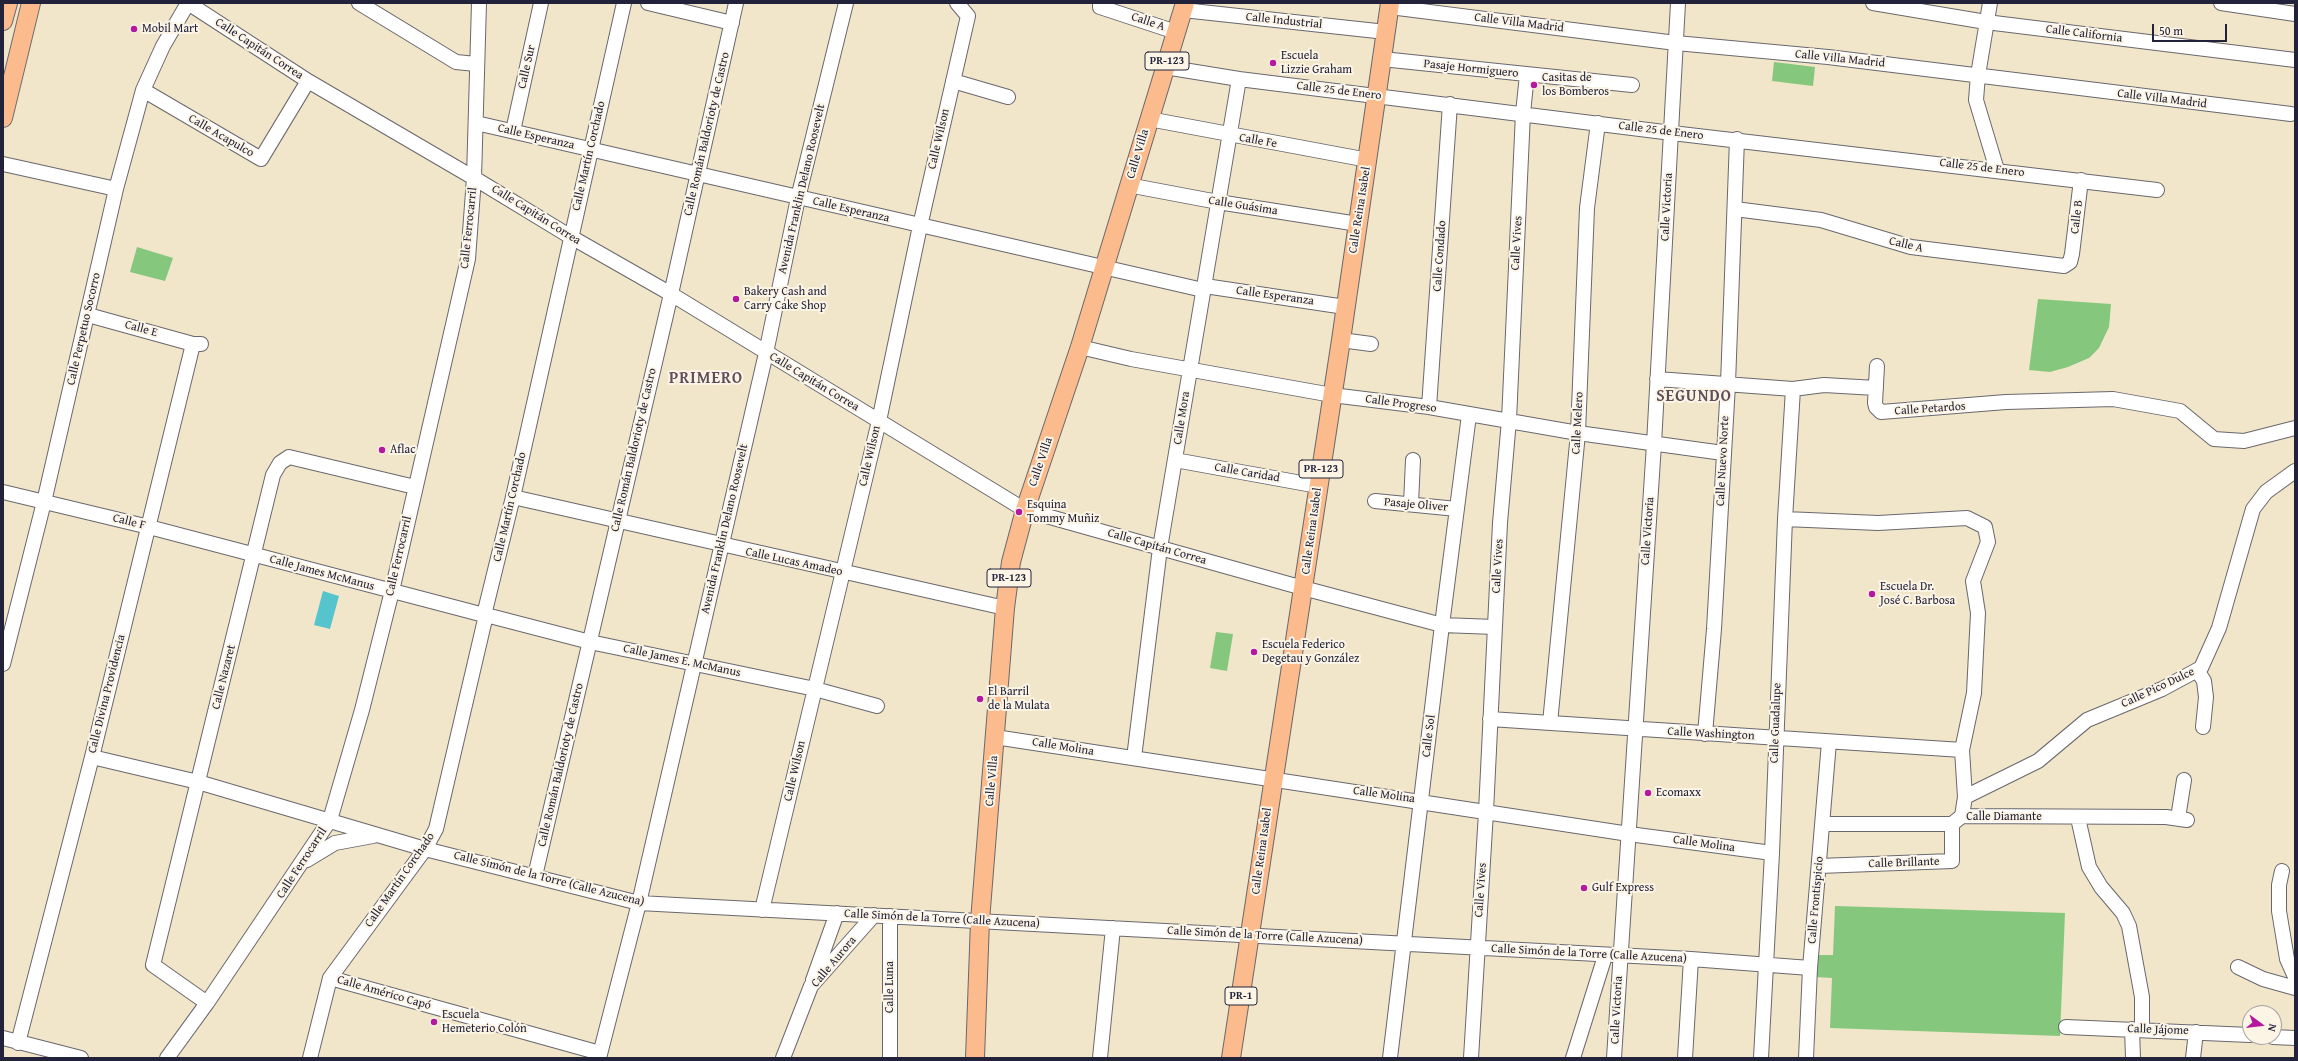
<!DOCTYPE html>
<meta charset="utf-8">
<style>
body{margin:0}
#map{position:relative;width:2298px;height:1061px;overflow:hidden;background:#f1e6c9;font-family:"Gentium Book Plus",serif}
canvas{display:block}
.frame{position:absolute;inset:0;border:4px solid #22223b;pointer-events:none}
.north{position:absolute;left:2242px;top:1005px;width:40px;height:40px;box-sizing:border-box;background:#fcf5e5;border:1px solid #a5a1a1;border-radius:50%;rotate:105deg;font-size:11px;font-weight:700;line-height:16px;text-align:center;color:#22223b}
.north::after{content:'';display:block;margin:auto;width:14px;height:18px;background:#b5179e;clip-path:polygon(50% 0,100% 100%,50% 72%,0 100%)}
.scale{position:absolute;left:2152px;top:24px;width:75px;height:18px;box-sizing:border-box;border:2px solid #22223b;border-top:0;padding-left:5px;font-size:12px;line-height:14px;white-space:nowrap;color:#22223b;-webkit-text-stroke:3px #fcf5e5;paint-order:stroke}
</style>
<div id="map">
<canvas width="2298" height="1061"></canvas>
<div class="frame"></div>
<div class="north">N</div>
<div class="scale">50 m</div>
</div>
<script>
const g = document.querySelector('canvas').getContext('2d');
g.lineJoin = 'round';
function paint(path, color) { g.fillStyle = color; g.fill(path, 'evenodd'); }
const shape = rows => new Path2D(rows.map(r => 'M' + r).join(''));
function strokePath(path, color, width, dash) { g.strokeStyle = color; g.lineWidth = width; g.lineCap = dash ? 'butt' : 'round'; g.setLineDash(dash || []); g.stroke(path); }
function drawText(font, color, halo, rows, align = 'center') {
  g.font = font + ' "Gentium Book Plus",serif'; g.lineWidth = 4; g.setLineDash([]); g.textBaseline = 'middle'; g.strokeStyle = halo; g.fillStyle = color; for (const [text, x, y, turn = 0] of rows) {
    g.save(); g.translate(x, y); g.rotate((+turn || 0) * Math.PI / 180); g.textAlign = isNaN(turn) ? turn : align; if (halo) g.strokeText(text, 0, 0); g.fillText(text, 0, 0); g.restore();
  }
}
paint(shape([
 [1774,62,1815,67,1813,86,1772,81],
 [137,247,173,258,165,281,130,272],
 [2038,299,2111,304,2109,327,2099,348,2089,358,2068,367,2050,372,2029,370],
 [1216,632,1233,634,1227,671,1210,668],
 [1835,906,2065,913,2060,1036,1830,1028,1832,978,1815,977,1817,955,1833,955]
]), '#86c77e');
paint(shape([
 [323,591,339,596,330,629,314,625]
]), '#56c4cd');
const minor = shape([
 [188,3,308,81,474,178,571,237,671,294,1025,510,1303,588,1442,625,1495,627],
 [359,3,456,62,476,64],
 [648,3,732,23],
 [1100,3,1100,7,1176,32],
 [1873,3,1986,22,2295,60],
 [1990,3,1978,75,1976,100,1997,170],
 [2221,3,2295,14],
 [1390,7,1676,43,1828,57,2291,114],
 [1183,10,1386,32],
 [1382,59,1632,85],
 [1165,67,1239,79,1672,133,2157,190],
 [953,81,1008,97],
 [143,90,261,159,308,81],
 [1149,119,1368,160],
 [476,123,1203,290],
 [513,131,541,3],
 [3,164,116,189],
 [1128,185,1218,202,1358,224],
 [1735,209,1821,220,1911,247,2064,266,2070,262,2072,254,2081,180],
 [1205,286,1345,307],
 [88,315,193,344,201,344],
 [1341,340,1371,344],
 [1080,347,1131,359,1332,395,1429,407,1578,433,1723,453],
 [1877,366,1875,403,1876,407,1881,412,2006,402,2113,399,2180,411,2214,439,2244,441,2295,428],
 [1657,379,1793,389,1824,385,1876,388],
 [1429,407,1450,104],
 [1175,460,1318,486],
 [3,492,149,527,484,615],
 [513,497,1005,608],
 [1375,501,1457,509],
 [1411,504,1413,460],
 [1785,519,1878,523,1967,518,1985,527,1988,542,1973,581,1978,613,1974,693,1962,750,1965,797,1962,816],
 [486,615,590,642,815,689,877,706],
 [3,664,44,502,116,189,143,90,163,46,188,3],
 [2197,670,2204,681,2206,697,2203,727],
 [1490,719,1962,750],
 [1550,723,1578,433,1587,208,1598,123],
 [1705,734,1714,629,1728,384,1737,139],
 [995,737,1629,834,1772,853],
 [92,757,198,782,425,849,639,903,1691,959,1810,968],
 [1134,758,1160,548,1239,79],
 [1965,797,2038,761,2087,720,2162,689,2201,668,2219,628,2253,509,2266,492,2295,471],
 [2078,818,2089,867,2101,887,2123,913,2129,926,2142,997,2142,1030],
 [2178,818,2184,780],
 [1823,824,1952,824,1962,816,2166,817,2187,820],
 [307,860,335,843,373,836],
 [1819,866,1952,861,1952,824],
 [2282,871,2279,885,2279,911,2287,959,2295,977],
 [535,876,671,294,736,3],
 [762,910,879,421,920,226,968,16,957,3],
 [2238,967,2263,979,2295,988],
 [330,978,600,1053],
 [813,980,837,913],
 [207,1003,153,965,273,475,280,463,289,457,415,487],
 [2066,1027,2250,1035],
 [2132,1029,2133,1058],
 [2273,1037,2295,1038],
 [3,1038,81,1058],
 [18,1043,92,757,193,344],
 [167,1058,207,1003,330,820,362,710,392,591,468,259,474,178,479,3],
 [310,1058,330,978,425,849,436,829,486,615,484,615,513,497,624,3],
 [599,1058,639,903,766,353,798,198,846,3],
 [783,1058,811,986,874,915],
 [890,1058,890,916],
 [1100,1058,1113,928],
 [1390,1058,1442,625,1469,415],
 [1471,1058,1486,812,1500,523,1509,420,1523,113,1527,75],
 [1573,1058,1605,956],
 [1614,1058,1654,444,1678,3],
 [1685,1058,1691,959],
 [1761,1058,1772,853,1785,519,1793,389],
 [1806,1058,1810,968,1829,742],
 [2193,1058,2196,1032]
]);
const major = shape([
 [3,21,8,3],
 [3,118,31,3],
 [975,1058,980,921,1005,608,1011,562,1025,510,1080,347,1185,3],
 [1231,1058,1341,340,1390,3]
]);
strokePath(minor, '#6a676d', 16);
strokePath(major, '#6a676d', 20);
strokePath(minor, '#fff', 14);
strokePath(major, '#fbbb8d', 18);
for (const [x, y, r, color] of [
 [134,29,4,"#b5179e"],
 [1273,63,4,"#b5179e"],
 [1534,85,4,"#b5179e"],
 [736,299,4,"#b5179e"],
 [382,450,4,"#b5179e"],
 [1019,512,4,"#b5179e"],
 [1872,594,4,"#b5179e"],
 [1254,652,4,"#b5179e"],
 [980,699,4,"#b5179e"],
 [1648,793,4,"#b5179e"],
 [1584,888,4,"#b5179e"],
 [434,1022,4,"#b5179e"]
]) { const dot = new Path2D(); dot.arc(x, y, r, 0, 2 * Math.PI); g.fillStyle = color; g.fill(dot); strokePath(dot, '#fcf5e5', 1.5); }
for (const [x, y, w] of [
 [1167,61,44],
 [1321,469,44],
 [1009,578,44],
 [1241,996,32]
]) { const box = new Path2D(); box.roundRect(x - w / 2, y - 9, w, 18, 3); g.fillStyle = '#fcf5e5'; g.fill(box); strokePath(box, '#22223b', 1); }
drawText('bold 11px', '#22223b', null, [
 ["PR-123",1167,61],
 ["PR-123",1321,469],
 ["PR-123",1009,578],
 ["PR-1",1241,996]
]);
drawText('12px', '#22223b', '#fcf5e5', [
 ["Calle Industrial",1284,21,6],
 ["Calle A",1148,22,18],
 ["Calle Villa Madrid",1519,23,7],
 ["Calle California",2084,34,7],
 ["Calle Capitán Correa",259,49,33],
 ["Calle Villa Madrid",1840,59,6],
 ["Calle Sur",527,67,-77],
 ["Pasaje Hormiguero",1471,69,6],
 ["Calle 25 de Enero",1339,91,7],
 ["Calle Villa Madrid",2162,99,7],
 ["Calle 25 de Enero",1661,131,7],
 ["Calle Román Baldorioty de Castro",707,134,-77],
 ["Calle Acapulco",221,136,30],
 ["Calle Esperanza",536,137,13],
 ["Calle Wilson",939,139,-77],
 ["Calle Fe",1258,141,10],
 ["Calle Villa",1138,154,-73],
 ["Calle Martín Corchado",589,156,-77],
 ["Calle 25 de Enero",1982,168,7],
 ["Avenida Franklin Delano Roosevelt",802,189,-77],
 ["Calle Guásima",1243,206,9],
 ["Calle Victoria",1667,207,-87],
 ["Calle Esperanza",851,210,13],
 ["Calle Reina Isabel",1360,210,-81],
 ["Calle Capitán Correa",536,215,32],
 ["Calle B",2077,217,-83],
 ["Calle Ferrocarril",469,228,-84],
 ["Calle Vives",1517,243,-87],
 ["Calle A",1906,245,13],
 ["Calle Condado",1440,256,-86],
 ["Calle Esperanza",1275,296,8],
 ["Calle Perpetuo Socorro",84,329,-77],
 ["Calle E",141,329,15],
 ["Calle Capitán Correa",814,382,31],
 ["Calle Progreso",1401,404,8],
 ["Calle Petardos",1930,409,-4],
 ["Calle Mora",1182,418,-81],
 ["Calle Melero",1578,423,-87],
 ["Calle Román Baldorioty de Castro",634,450,-77],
 ["Calle Wilson",870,456,-77],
 ["Calle Nuevo Norte",1723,461,-87],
 ["Calle Villa",1041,462,-71],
 ["Calle Caridad",1247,473,10],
 ["Pasaje Oliver",1416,505,5],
 ["Calle Martín Corchado",510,507,-77],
 ["Calle F",129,522,14],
 ["Avenida Franklin Delano Roosevelt",725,529,-77],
 ["Calle Reina Isabel",1312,531,-82],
 ["Calle Victoria",1648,531,-86],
 ["Calle Capitán Correa",1157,547,16],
 ["Calle Ferrocarril",399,556,-77],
 ["Calle Lucas Amadeo",794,562,12],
 ["Calle Vives",1498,566,-87],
 ["Calle James McManus",322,573,15],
 ["Calle James E. McManus",682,661,12],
 ["Calle Nazaret",224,677,-76],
 ["Calle Pico Dulce",2158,688,-25],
 ["Calle Divina Providencia",107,694,-76],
 ["Calle Guadalupe",1776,723,-88],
 ["Calle Washington",1711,734,3],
 ["Calle Sol",1429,736,-83],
 ["Calle Molina",1063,747,9],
 ["Calle Román Baldorioty de Castro",561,765,-77],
 ["Calle Wilson",795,771,-77],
 ["Calle Villa",992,781,-85],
 ["Calle Molina",1384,795,8],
 ["Calle Diamante",2004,817],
 ["Calle Molina",1704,844,8],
 ["Calle Reina Isabel",1262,851,-82],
 ["Calle Ferrocarril",302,863,-57],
 ["Calle Brillante",1904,863,-2],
 ["Calle Simón de la Torre (Calle Azucena)",549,879,14],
 ["Calle Martín Corchado",400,880,-55],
 ["Calle Vives",1481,890,-86],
 ["Calle Frontispicio",1816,900,-85],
 ["Calle Simón de la Torre (Calle Azucena)",942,919,3],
 ["Calle Simón de la Torre (Calle Azucena)",1265,936,3],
 ["Calle Simón de la Torre (Calle Azucena)",1589,954,3],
 ["Calle Aurora",834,962,-50],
 ["Calle Luna",890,987,-90],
 ["Calle Américo Capó",384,993,16],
 ["Calle Victoria",1617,1010,-87],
 ["Calle Jájome",2158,1030,2]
]);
drawText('12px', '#22223b', '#fcf5e5', [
 ["Mobil Mart",142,29],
 ["Escuela",1281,56],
 ["Lizzie Graham",1281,70],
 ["Casitas de",1542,78],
 ["los Bomberos",1542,92],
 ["Bakery Cash and",744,292],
 ["Carry Cake Shop",744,306],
 ["Aflac",390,450],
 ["Esquina",1027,505],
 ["Tommy Muñiz",1027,519],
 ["Escuela Dr.",1880,587],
 ["José C. Barbosa",1880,601],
 ["Escuela Federico",1262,645],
 ["Degetau y González",1262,659],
 ["El Barril",988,692],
 ["de la Mulata",988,706],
 ["Ecomaxx",1656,793],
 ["Gulf Express",1592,888],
 ["Escuela",442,1015],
 ["Hemeterio Colón",442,1029]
], 'left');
g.letterSpacing = '1px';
drawText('bold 16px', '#614d5a', '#fcf5e5', [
 ["PRIMERO",706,379],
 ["SEGUNDO",1694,397]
]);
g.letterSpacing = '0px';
</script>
